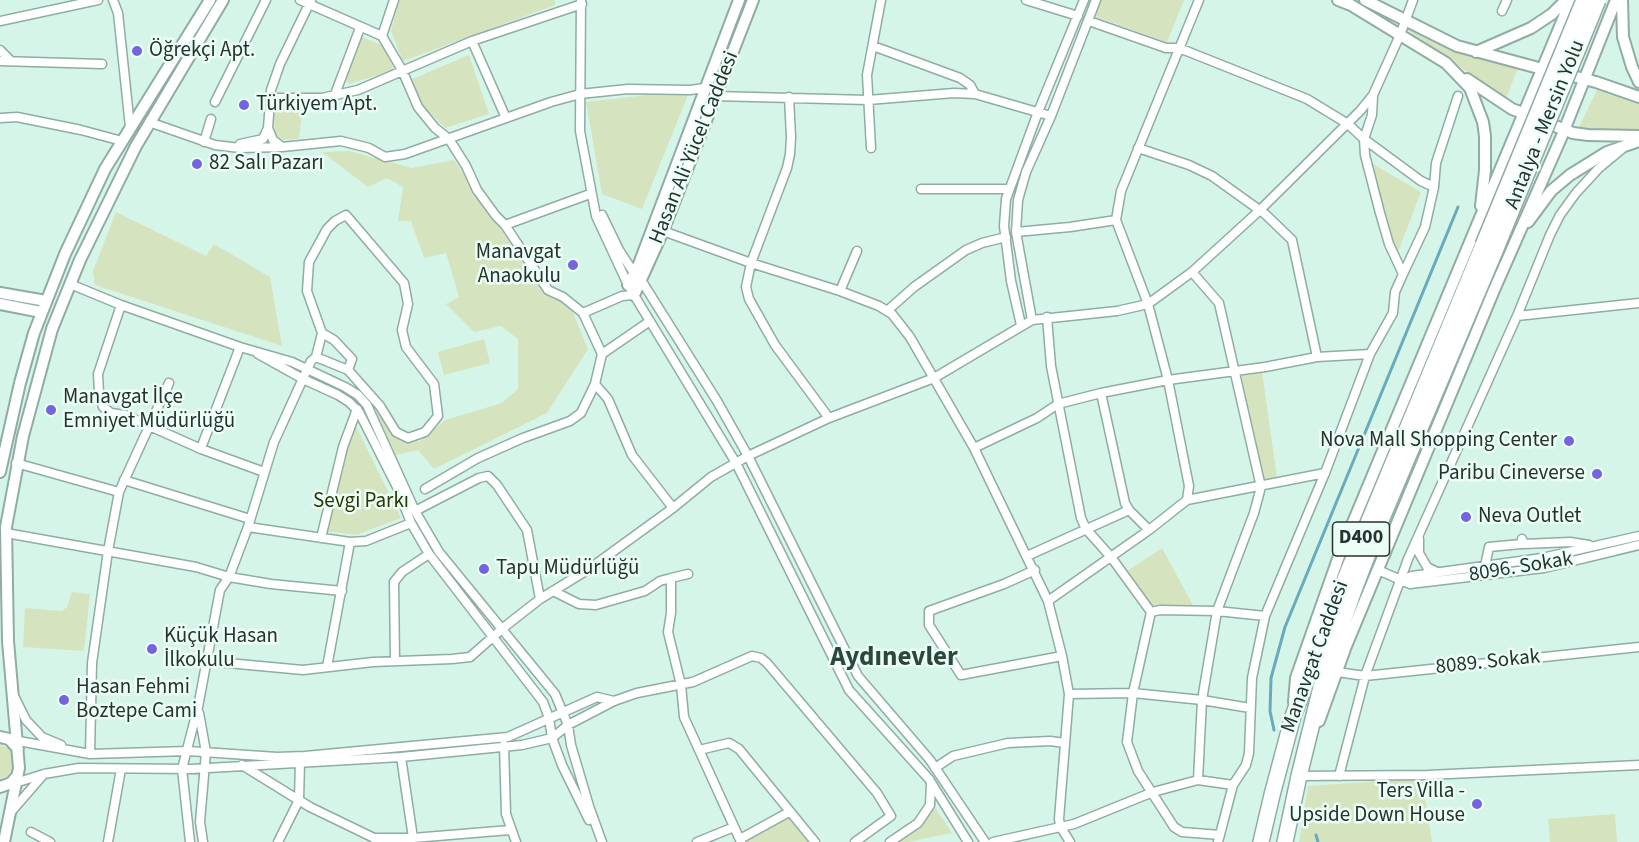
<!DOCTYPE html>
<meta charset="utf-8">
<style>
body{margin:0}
canvas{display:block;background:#d5f5e9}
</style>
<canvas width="1639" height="842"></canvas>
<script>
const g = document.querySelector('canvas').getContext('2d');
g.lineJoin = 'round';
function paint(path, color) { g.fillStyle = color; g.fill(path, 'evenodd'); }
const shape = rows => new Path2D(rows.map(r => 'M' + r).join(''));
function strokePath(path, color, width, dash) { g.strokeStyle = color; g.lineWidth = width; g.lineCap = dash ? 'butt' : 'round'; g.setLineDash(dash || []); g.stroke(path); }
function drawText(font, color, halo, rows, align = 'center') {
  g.font = font + ' "Source Sans 3",sans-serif'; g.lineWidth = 5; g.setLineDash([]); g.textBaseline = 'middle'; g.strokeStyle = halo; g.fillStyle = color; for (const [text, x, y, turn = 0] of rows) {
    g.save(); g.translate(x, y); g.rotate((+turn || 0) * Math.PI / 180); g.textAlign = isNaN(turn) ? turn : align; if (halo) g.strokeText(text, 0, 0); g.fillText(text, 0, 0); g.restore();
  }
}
paint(shape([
 [399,0,555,0,555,5,403,61,391,31],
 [1097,0,1184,0,1167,42,1091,15],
 [1404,26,1518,67,1506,99,1403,27],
 [359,36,384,46,394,70,349,84,346,81,345,76],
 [469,55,489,114,445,128,425,108,410,80],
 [690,90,642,209,602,194,586,102],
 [1597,90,1639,102,1639,129,1578,129],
 [280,102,303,103,299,139,277,140,275,137,274,114],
 [349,151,412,168,454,160,542,290,569,303,588,349,547,413,434,469,418,450,396,455,376,411,419,442,445,420,502,403,518,389,518,339,501,326,474,332,446,304,459,297,446,253,424,258,411,221,398,221,403,187,387,178,368,187,322,152],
 [1368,161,1421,192,1395,260],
 [116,212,206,256,214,244,270,277,282,346,95,285,93,271],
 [484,339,490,363,444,375,438,352],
 [1262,372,1277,478,1264,479,1241,374],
 [354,422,401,518,356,535,325,531],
 [1162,548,1194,607,1154,607,1127,571],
 [72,592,90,594,84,651,23,647,25,608,62,611,67,607],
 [0,745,9,748,14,756,14,770,11,774,0,779],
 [1422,778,1432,842,1299,842,1308,786],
 [932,803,952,833,908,842,889,842,925,818],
 [1615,814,1617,842,1550,842,1548,819],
 [787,816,809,842,748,842,747,840]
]), '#d5e4be');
strokePath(shape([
 [1274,730,1270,711,1271,678,1285,627,1458,207],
 [1316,835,1318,842]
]), '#69abbc', 3);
const street = shape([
 [113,0,118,13,130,127],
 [300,0,382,36,402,70,418,107,435,128,449,139,466,166,477,190,496,216,505,225,590,194],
 [311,0,280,64,271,90,268,128,273,140,282,147,341,141,369,148,385,157,405,154,551,102,580,94,628,89,690,90,705,88],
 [581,0,580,131,596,216,628,285,736,463,849,690,929,779,968,842],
 [1026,0,1078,16],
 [1502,11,1507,0],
 [0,21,98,0],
 [382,36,394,0],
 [472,41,506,118],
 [873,46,960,78,970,85,975,94],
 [0,50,11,61],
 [0,61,102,64],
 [715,96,868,100,954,93,975,94,1051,116],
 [1373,96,1372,115,1364,139,1421,181,1434,187],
 [334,97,360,28],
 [789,97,791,137,790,154,787,168,751,263,746,287,749,299,775,345,829,418],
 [271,98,322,98,358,90,472,41,582,4],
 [215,102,266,0],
 [0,118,17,117,81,130,122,141],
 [149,122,215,145,240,148,282,147],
 [204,142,211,119],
 [240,144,263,139,268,128],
 [871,148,867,75,881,0],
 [1138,148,1189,165,1212,176,1265,214,1292,240,1317,357],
 [1622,149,1599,168,1576,193,1560,215,1550,235,1517,316,1639,303],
 [921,189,1009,189],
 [602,215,619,250,634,273,641,280,717,401,748,456,858,676,930,760,985,842],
 [505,225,548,290,563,297,583,313],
 [663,231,751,263,840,291,857,251],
 [1016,232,1070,227,1116,220],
 [1192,272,1219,303,1261,487,1254,513,1217,611,1202,700,1198,780],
 [1403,274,1425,227,1434,187,1436,163,1458,96],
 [70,284,121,305,240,347,292,362,345,387,358,395,367,405,415,511,439,552,555,694,568,725,571,745,589,806,602,842],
 [840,291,879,306,892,314,910,337,974,448,1048,601,1062,656,1069,694,1059,819,1060,826,1070,842],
 [121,305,98,374,99,393,103,407,111,413,125,415,201,449,264,472],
 [887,311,914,287,966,250,982,243,1006,237],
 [1047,317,1051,366,1081,518,1086,529,1111,557,1151,612,1133,693,1127,742,1138,771,1174,827,1182,832,1220,835],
 [1032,320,1016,232,1018,200,1026,172,1051,116,1096,0],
 [1021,325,1011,281,1004,226,1006,199,1038,112,1084,0],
 [322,333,334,340,352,359,348,370],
 [258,354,303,379,338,395,349,402,359,412,397,487,411,523,429,554,543,702,549,718,552,738,562,765,589,820],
 [602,354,583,313,622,296,634,295],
 [595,384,608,399,632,455,673,508],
 [1101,393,1125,503,1129,510,1149,530],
 [201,448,240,347],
 [974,448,1037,418,1058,404,1101,393,1168,380,1265,367,1317,357,1370,354],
 [16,463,119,492,169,383],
 [124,480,250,519],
 [425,489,478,458,523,438,570,421,581,413,595,384,602,354,650,321],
 [1187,500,1325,473],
 [248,527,350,542,366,541,411,523],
 [6,533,196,567,229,577,271,584,342,591],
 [321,538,343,447,357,409],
 [1419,539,1419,553,1427,567,1437,572],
 [1027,556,1129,510],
 [1485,566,1489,547,1521,544,1522,539,1524,544,1570,542,1589,545],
 [1035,570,1004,584,929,611,929,625,961,675,1062,656],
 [1378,570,1410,584,1544,568,1639,545],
 [671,578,688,574],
 [1402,580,1412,576,1542,558,1639,536],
 [553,591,579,604,596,605,645,591,660,581,671,578,671,613,668,632,681,685,684,717,741,842],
 [540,599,589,569,673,508,711,477,748,456,829,418,934,378,1032,320,1117,311,1148,304,1192,272,1260,210,1360,111,1373,95,1400,35,1413,0],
 [1048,601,1149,530,1187,500,1189,486,1168,380,1148,304,1116,220,1121,191,1199,0],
 [1151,612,1160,610,1217,611,1265,616],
 [206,661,303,670,373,662,452,659,470,657,503,628,540,599,527,530,497,485,488,476,479,478,415,511],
 [395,661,394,582,402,572,429,554],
 [327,667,350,542],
 [1337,672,1365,676,1639,647],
 [1069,694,1133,693,1202,700,1250,708],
 [15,698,26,720,42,737,61,745],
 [199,713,206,752,200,822,203,842],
 [13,740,90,754,188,751,277,757,305,756,508,737,597,697,614,701],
 [504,745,506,814,516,842],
 [699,750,729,743,739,749,815,842],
 [90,754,92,663,108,551,119,492],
 [401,757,413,838],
 [242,765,310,807,374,838,377,842],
 [935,768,953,756,1008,743,1050,741,1065,743],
 [1299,776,1428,775,1639,765],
 [1339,776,1365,676,1408,559,1517,316],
 [12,784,44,774,79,768,191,769,401,757,522,745,552,738,568,725,614,701,637,693,693,682,752,656,761,658,767,663,877,793,891,816,855,842],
 [11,812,44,774],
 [31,832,50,842],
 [374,838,413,838,510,830],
 [740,839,789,812],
 [108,842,121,769],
 [190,842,182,769,198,707,220,590,229,577,248,527,274,442,311,361,316,357,322,333,307,291,309,262,327,229,335,221,346,215,404,283,408,304,402,330,406,347,434,384,438,416,425,432,408,438,396,432,380,406,348,370,316,357],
 [278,842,299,800,300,762],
 [697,842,734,827],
 [890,842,918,823,930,805,931,783],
 [993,842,1074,824,1153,792,1198,780,1233,785,1246,765,1249,753,1252,678,1265,616,1325,473,1370,354,1393,313,1395,292,1403,274,1389,244,1380,213,1365,155,1364,139,1348,124,1307,99,1287,91,1179,48,1166,48,1089,21],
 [1218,842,1233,785]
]);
const secondary = shape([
 [1338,0,1351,5,1446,63,1470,88,1483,122,1485,136,1485,170,1481,206],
 [1365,0,1457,46,1546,70],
 [1622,0,1623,37,1632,67,1639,82],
 [1476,52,1531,28,1552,14,1566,0],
 [1561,73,1596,82,1639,97],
 [1467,79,1512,109,1528,115],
 [1542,121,1573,133,1588,135,1639,136],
 [1528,222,1551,191,1570,175,1607,152,1639,141],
 [628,285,639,264,739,0],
 [0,293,46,301],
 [634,295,663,231,753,0],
 [0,304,41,312],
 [0,472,20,383,34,333,65,254,105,169,210,0],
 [1294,702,1296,678,1339,556,1571,0],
 [1319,721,1346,646,1494,290,1561,138,1616,0],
 [0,737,9,739,18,749],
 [0,787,11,783,17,776],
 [4,842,19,768,8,641,6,527,23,436,52,329,80,260,136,146,223,0]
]);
const highway = shape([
 [1261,842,1272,795,1293,716,1349,569,1483,245],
 [1285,842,1299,776,1323,679,1355,587,1382,518,1495,251]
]);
strokePath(street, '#8fada2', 11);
strokePath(secondary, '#8fada2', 14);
strokePath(highway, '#8fada2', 18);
strokePath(street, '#fff', 8);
strokePath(secondary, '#fff', 10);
strokePath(highway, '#fff', 15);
const highwayBridge = shape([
 [1483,245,1584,0],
 [1495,251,1598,0]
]);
strokePath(highwayBridge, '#8fada2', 18, []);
strokePath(highwayBridge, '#fff', 15);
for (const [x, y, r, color] of [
 [137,51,6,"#7564df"],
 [244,105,6,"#7564df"],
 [197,164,6,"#7564df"],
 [573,265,6,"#7564df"],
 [51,410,6,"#7564df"],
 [1569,441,6,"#7564df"],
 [1597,474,6,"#7564df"],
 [1466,517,6,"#7564df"],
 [484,569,6,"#7564df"],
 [152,649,6,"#7564df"],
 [64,700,6,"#7564df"],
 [1477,804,6,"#7564df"]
]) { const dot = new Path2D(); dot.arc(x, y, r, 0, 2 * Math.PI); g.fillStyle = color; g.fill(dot); strokePath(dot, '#ecfff7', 2); }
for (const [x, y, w] of [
 [1361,539,57]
]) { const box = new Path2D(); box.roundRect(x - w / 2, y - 17, w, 34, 4.5); g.fillStyle = '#ecfff7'; g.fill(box); strokePath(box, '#26322e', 1.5); }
drawText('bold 20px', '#26322e', null, [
 ["D400",1361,539]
]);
drawText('21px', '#26322e', '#ecfff7', [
 ["Öğrekçi Apt.",149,51],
 ["Türkiyem Apt.",256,105],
 ["82 Salı Pazarı",209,164],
 ["Manavgat",561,253,"right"],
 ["Anaokulu",561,277,"right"],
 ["Manavgat İlçe",63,398],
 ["Emniyet Müdürlüğü",63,422],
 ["Nova Mall Shopping Center",1557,441,"right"],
 ["Paribu Cineverse",1585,474,"right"],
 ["Neva Outlet",1478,517],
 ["Tapu Müdürlüğü",496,569],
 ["Küçük Hasan",164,637],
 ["İlkokulu",164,661],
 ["Hasan Fehmi",76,688],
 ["Boztepe Cami",76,712],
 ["Ters Villa -",1465,792,"right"],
 ["Upside Down House",1465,816,"right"]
], 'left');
drawText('21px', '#26322e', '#ecfff7', [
 ["Antalya - Mersin Yolu",1546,125,-68],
 ["Hasan Ali Yücel Caddesi",695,148,-68],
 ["8096. Sokak",1521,568,-9],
 ["Manavgat Caddesi",1316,657,-70],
 ["8089. Sokak",1488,663,-6]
]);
drawText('21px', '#283800', '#ecfff7', [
 ["Sevgi Parkı",361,502]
]);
drawText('bold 27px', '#2c473d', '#ecfff7', [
 ["Aydınevler",894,659]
]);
</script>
